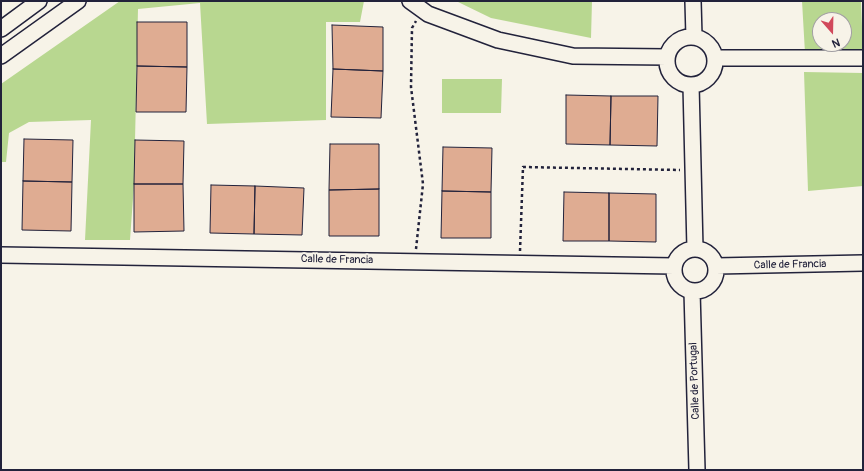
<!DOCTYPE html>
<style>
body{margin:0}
#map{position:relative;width:864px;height:471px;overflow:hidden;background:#f7f3e8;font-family:Pangolin,sans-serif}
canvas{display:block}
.frame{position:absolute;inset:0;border:2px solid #22223b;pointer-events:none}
.north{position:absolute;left:812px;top:12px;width:40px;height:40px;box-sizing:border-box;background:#f7f3e8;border:1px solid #a29fa3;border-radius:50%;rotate:160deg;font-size:11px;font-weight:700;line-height:16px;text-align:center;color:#22223b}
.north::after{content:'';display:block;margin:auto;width:14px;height:18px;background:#d1495b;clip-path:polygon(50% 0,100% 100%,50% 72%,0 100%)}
</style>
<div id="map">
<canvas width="864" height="471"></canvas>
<div class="frame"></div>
<div class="north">N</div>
</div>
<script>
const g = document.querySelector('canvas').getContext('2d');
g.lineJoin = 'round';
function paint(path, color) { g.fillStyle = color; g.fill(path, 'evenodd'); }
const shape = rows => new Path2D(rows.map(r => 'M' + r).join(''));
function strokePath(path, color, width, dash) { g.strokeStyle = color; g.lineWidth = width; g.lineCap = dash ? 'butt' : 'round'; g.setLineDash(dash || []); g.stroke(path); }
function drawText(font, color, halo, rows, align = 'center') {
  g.font = font + ' Pangolin,sans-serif'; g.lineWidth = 4; g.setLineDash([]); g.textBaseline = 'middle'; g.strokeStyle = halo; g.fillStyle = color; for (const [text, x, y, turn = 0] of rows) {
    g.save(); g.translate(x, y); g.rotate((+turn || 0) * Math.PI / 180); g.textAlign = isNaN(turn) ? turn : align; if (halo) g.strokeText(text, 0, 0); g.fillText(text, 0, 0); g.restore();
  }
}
paint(shape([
 [120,1,364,1,360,22,326,22,326,120,207,124,200,3,138,9,134,184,130,240,85,240,91,120,29,122,9,133,6,162,1,162,1,84],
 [456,1,592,1,591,38,491,18],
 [802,1,861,1,863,52,805,53],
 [820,20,844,20,844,44,820,44],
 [804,72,863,73,863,186,808,191],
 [442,79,502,79,501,113,442,113]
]), '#b8d790');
const building = shape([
 [137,22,187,22,187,67,137,66,137,22],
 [332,25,383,27,383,71,333,69,332,25],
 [137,66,187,67,186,112,136,112,137,66],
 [333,69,383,71,381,118,331,117,333,69],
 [566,95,611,96,610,145,566,144,566,95],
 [611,96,658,96,657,146,610,145,611,96],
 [24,139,73,140,72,182,23,181,24,139],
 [135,140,184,141,183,184,134,184,135,140],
 [330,144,379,144,379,189,329,190,330,144],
 [443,147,492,148,491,192,442,191,443,147],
 [23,181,72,182,71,231,22,230,23,181],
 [134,184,183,184,184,231,134,232,134,184],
 [211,185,255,186,254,234,210,233,211,185],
 [255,186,304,188,302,235,254,234,255,186],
 [379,189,379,236,329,236,329,190,379,189],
 [442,191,491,192,491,238,441,238,442,191],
 [564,192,609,193,609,241,563,241,564,192],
 [609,193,656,194,656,242,609,241,609,193]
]);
paint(building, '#dfac92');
strokePath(building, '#22223b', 1);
const minor = shape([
 [410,1,428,14,498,40,573,56,667,57],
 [693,1,694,37],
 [1,29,39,1],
 '667 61a24 24 0 1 1 48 0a24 24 0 1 1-48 0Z',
 [1,56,78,1],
 [715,58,863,58],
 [691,85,695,249],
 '674 270a21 21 0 1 1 42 0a21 21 0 1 1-42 0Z',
 [1,255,674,266],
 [716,266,863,263],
 [692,291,697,470]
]);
strokePath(minor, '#22223b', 18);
strokePath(shape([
 [416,249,423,184,411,87,412,28,416,21],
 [520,251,523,167,680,170]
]), '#22223b', 2.5, [3, 3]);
strokePath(minor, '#f7f3e8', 15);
drawText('11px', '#22223b', '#f7f3e8', [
 ["Calle de Francia",337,260,1],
 ["Calle de Francia",790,265,-1],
 ["Calle de Portugal",695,381,-92]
]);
</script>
